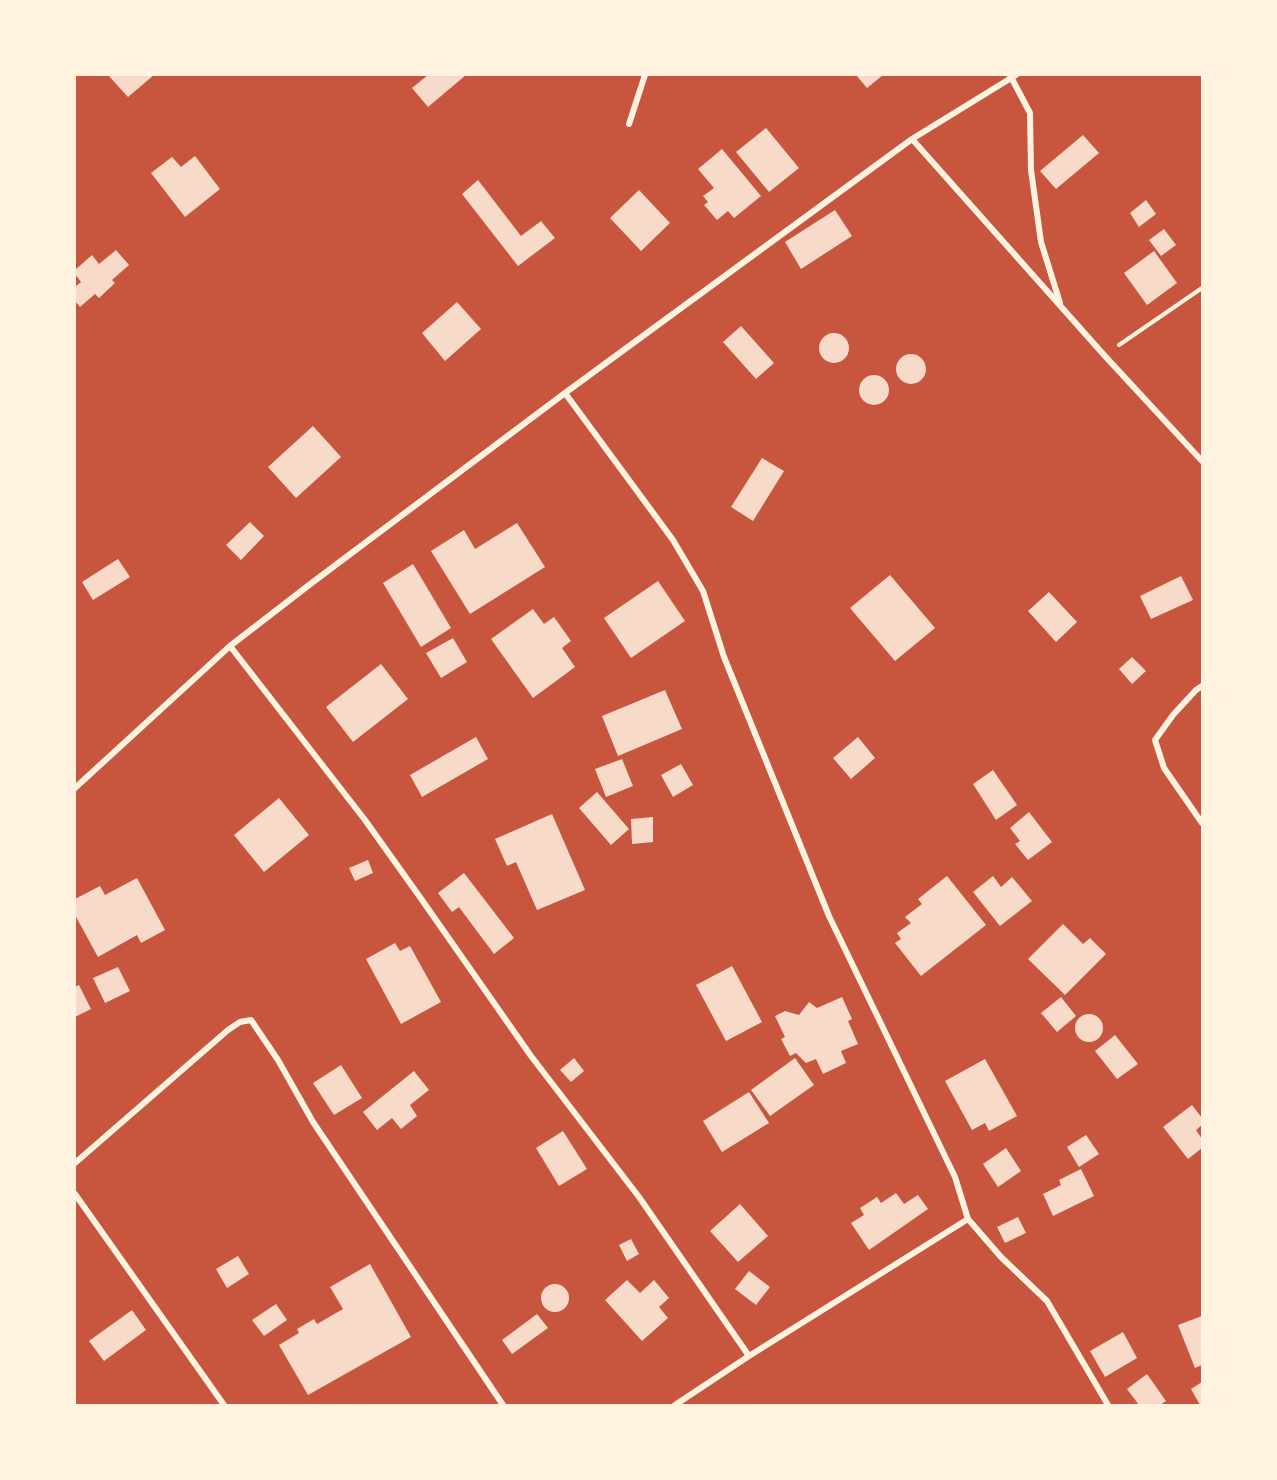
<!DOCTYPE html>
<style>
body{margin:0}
#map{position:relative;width:1277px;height:1480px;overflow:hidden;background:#c8553d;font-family:"Nunito Sans",sans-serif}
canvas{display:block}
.frame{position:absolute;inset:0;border:76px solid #fff3e0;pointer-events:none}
</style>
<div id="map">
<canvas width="1277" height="1480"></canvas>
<div class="frame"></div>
</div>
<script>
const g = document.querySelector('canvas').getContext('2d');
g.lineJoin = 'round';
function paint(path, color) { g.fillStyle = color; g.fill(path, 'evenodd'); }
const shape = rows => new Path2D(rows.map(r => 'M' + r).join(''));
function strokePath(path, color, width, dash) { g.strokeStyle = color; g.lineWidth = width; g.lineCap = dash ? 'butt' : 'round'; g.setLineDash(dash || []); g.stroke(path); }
paint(shape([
 [108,75,154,75,128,97],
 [428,75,466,75,428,107,412,88],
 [856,75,883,75,867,88],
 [766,128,799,168,769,192,736,152],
 [1083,135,1099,153,1056,189,1040,171],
 [722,149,761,196,734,218,728,211,717,220,704,205,708,202,703,196,714,188,698,169],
 [195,156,220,189,185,217,151,173,172,157,181,167],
 [478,180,521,236,541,221,555,238,518,266,462,194],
 [639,190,670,223,641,251,610,218],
 [1146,200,1156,214,1139,227,1130,213],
 [835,210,852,236,801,269,785,242],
 [1164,229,1176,245,1161,256,1149,240],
 [116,250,129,265,112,280,115,283,99,298,95,294,80,307,75,301,75,287,81,282,75,274,75,270,92,255,99,264],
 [1154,251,1177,283,1147,305,1124,273],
 [457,302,481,329,445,361,422,333],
 [741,326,774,363,756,379,723,342],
 '819 348a15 15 0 1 1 30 0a15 15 0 1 1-30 0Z',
 '896 369a15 15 0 1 1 30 0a15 15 0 1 1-30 0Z',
 '859 390a15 15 0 1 1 30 0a15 15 0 1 1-30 0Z',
 [313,426,341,457,296,498,268,467],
 [762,458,784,471,753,521,731,507],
 [250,522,264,536,241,560,226,545],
 [517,523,545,567,470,614,431,551,464,530,475,549],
 [118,559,130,577,93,600,82,582],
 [413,564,451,628,421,647,383,583],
 [890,575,935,628,895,661,850,608],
 [1181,576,1193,600,1151,619,1140,596],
 [658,581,685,621,631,658,604,618],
 [1049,592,1077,622,1056,642,1028,611],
 [533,609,544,624,554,617,571,641,562,648,575,667,533,698,491,639],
 [453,638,467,662,441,678,426,653],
 [1132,657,1146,671,1132,684,1119,669],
 [381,664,408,699,353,742,326,707],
 [665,690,682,729,618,756,602,716],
 [476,737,488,759,422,797,410,775],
 [858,737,875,758,851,779,833,758],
 [622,759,633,786,606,797,595,769],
 [681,764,693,785,673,797,661,775],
 [993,770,1017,805,996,820,973,784],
 [597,792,629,829,611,845,579,808],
 [279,798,309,835,264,872,234,835],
 [1029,812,1052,842,1028,860,1015,844,1020,841,1010,828],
 [552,814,585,890,537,910,516,862,507,866,495,839],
 [653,817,653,842,632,844,631,819],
 [368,860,373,873,355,881,349,868],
 [464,873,514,938,494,954,459,907,452,912,438,893],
 [947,876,986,925,921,976,895,943,901,939,897,933,911,923,905,917,922,904,918,899],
 [993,876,1001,887,1012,877,1032,901,1000,926,973,892],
 [137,878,165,930,141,943,137,935,98,957,75,915,75,899,100,886,105,895],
 [1063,924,1083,944,1090,938,1106,954,1065,995,1028,959],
 [395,943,400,951,410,946,441,1002,401,1024,366,959],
 [732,966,762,1022,726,1041,696,985],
 [118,967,130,991,105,1003,93,978],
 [79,985,91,1009,75,1017,75,987],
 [842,997,852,1019,848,1021,858,1044,841,1051,846,1063,823,1074,816,1059,806,1063,796,1053,790,1056,781,1039,785,1037,775,1016,785,1011,799,1015,809,1002,817,1008],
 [1061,997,1076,1016,1057,1032,1041,1013],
 '1075 1028a14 14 0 1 1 28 0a14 14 0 1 1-28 0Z',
 [1115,1035,1138,1064,1117,1079,1095,1051],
 [574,1058,584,1071,571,1082,560,1070],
 [795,1058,814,1085,770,1116,751,1090],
 [985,1059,1017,1116,989,1131,985,1123,972,1130,945,1081],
 [341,1065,362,1098,334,1115,313,1083],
 [414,1071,429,1090,410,1105,417,1116,401,1129,392,1118,377,1130,363,1112],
 [749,1092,769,1123,722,1152,703,1121],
 [1192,1105,1202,1118,1202,1125,1196,1130,1202,1139,1202,1148,1188,1159,1163,1127],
 [563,1131,587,1169,559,1186,536,1148],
 [1086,1135,1099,1154,1079,1167,1067,1147],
 [1006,1148,1021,1171,998,1187,983,1164],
 [1081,1169,1094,1196,1053,1216,1043,1194,1061,1185,1059,1180],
 [896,1193,904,1204,918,1195,928,1209,869,1250,851,1223,864,1215,860,1208,877,1197,881,1203],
 [740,1204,768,1236,738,1262,710,1231],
 [1018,1217,1026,1233,1005,1243,997,1227],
 [631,1239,639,1254,627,1261,619,1245],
 [238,1256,249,1274,227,1288,216,1269],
 [370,1264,411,1337,308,1395,279,1345,299,1333,297,1329,314,1319,317,1324,343,1309,330,1287],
 [749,1271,770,1287,756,1305,735,1289],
 [627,1280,640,1293,654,1280,669,1298,659,1307,668,1318,642,1341,605,1300],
 '541 1298a14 14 0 1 1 28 0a14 14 0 1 1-28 0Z',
 [276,1304,287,1320,264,1336,252,1320],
 [132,1310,146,1330,104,1361,89,1341],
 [537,1314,548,1328,512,1354,502,1340],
 [1202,1316,1202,1365,1195,1368,1178,1325],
 [1123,1332,1137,1358,1105,1377,1090,1351],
 [1147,1374,1166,1401,1160,1405,1139,1405,1127,1389],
 [1202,1382,1202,1405,1200,1405,1191,1389]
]), '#f7dbc8');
strokePath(shape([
 [1119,345,1202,288]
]), '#fff3e0', 4);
strokePath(shape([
 [1010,75,1030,113,1031,170,1041,242,1060,303],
 [629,124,645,75],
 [912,139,1104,355,1202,461],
 [565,393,673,540,703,591,724,657,829,916,955,1177,968,1219,1001,1257,1047,1301,1108,1405],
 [230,646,365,820,422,900,531,1056,639,1197,749,1356],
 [1202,686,1196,690,1173,715,1155,740,1164,768,1202,823],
 [75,788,230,646,313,582,565,393,912,139,1016,75],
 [75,1163,228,1030,240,1022,251,1020,278,1060,313,1122,503,1405],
 [75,1194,224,1405],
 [675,1405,749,1356,968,1219]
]), '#fff3e0', 6);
</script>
